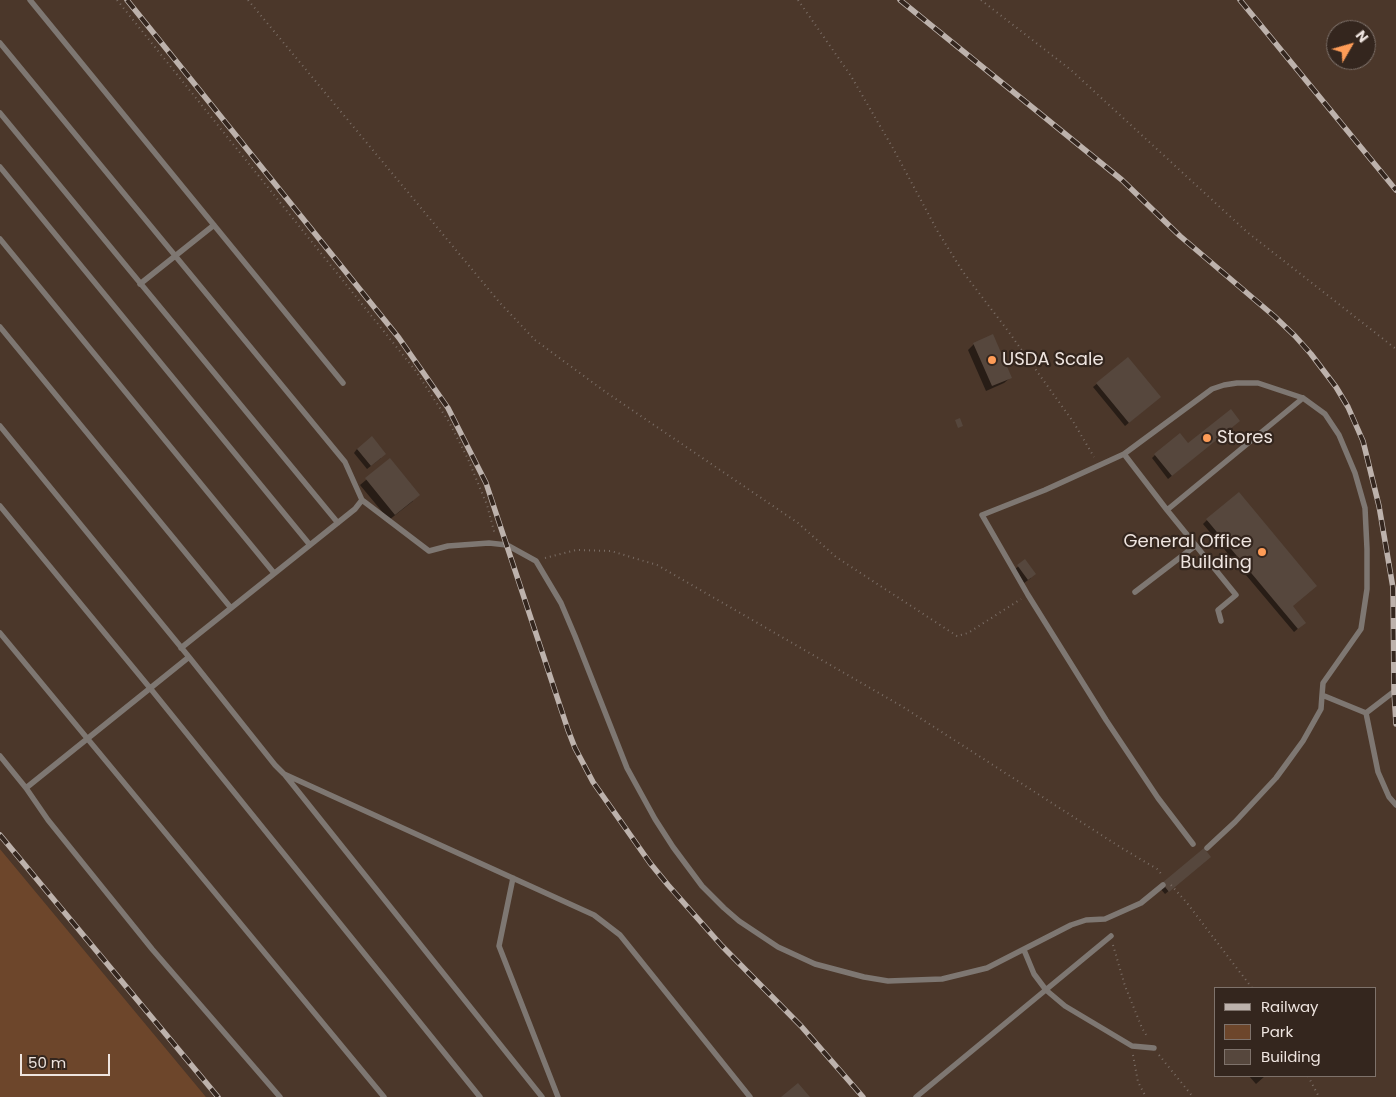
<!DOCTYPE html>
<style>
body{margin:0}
#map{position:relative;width:1396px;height:1097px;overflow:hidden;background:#3f3027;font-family:Poppins,sans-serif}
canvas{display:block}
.legend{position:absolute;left:1214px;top:987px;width:162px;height:90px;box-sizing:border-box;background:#34261e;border:1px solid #7e726b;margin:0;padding:6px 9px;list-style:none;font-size:15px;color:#eee4df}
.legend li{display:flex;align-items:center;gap:10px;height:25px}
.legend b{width:25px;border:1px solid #7e726b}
.north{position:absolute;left:1326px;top:20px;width:50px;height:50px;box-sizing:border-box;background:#34261e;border:1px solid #7e726b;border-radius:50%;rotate:52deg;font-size:14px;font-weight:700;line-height:20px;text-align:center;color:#eee4df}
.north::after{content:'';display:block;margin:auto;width:18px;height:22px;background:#fe9c57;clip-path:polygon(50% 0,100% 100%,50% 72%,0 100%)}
.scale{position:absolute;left:20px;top:1054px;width:90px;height:22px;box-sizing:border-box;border:2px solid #eee4df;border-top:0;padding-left:6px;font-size:15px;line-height:18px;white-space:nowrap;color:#eee4df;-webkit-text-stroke:4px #34261e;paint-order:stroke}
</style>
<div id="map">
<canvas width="1396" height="1097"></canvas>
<ul class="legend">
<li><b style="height:6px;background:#bdb2ac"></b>Railway</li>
<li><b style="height:14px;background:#6d462b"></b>Park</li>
<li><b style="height:14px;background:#56473d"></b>Building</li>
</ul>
<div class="north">N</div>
<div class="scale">50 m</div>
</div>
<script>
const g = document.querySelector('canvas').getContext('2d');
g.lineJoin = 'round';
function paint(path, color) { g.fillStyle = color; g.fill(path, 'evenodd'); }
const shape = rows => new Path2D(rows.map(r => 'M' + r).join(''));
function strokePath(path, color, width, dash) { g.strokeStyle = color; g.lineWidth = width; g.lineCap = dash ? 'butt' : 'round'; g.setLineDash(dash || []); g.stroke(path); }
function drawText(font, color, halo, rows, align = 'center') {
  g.font = font + ' Poppins,sans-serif'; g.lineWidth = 4.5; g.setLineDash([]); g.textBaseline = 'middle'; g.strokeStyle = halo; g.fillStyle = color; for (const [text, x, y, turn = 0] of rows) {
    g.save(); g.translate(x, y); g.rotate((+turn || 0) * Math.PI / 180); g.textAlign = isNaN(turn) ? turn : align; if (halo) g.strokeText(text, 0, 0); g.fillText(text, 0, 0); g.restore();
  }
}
paint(shape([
 [0,0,1396,0,1396,1097,206,1097,0,849],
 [1336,30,1366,30,1366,60,1336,60],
 [1215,988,1375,988,1375,1076,1215,1076]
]), '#4b372a');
paint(shape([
 [0,849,206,1097,0,1097]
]), '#6d462b');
paint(shape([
 [974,344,1010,378,1004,383,986,391,968,350],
 [1128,358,1156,400,1125,426,1093,387],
 [1234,424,1168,479,1152,458,1155,455,1188,445],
 [357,449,381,458,367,469,354,453],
 [390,460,413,501,389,520,360,485],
 [1207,520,1291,606,1301,626,1294,632,1203,524],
 [1025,561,1031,578,1024,583,1014,570],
 [1206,860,1165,894,1159,887],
 [1249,1076,1265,1076,1256,1084]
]), '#0007');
paint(shape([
 [993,334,1012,378,992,386,973,343],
 [1128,357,1161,397,1129,423,1096,383],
 [1231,409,1240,421,1172,476,1154,454,1180,433,1188,443],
 [960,418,963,426,958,428,955,420],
 [372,436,386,454,371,466,357,449],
 [390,458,420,495,395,515,365,478],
 [1239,492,1317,586,1293,606,1306,623,1298,629,1206,519],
 [1025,559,1036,574,1028,580,1017,565],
 [1204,848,1211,857,1169,892,1162,883],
 [798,1083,810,1097,781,1097]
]), '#56473d');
strokePath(shape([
 [117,0,415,370,449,422,468,459,487,505,495,535],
 [248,0,500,303,535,340,607,393,798,523,836,557,957,636,968,633,1021,599],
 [798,0,851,76,894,150,938,232,963,272,1008,331,1074,423,1094,457],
 [981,0,1071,70,1247,232,1396,349],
 [545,558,576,550,611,551,657,565,903,707,1120,847,1157,869,1163,876],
 [1171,885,1187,903,1252,988],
 [1113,945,1125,986,1142,1028,1148,1038],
 [1133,1055,1138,1082,1146,1097],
 [1159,1055,1193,1097],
 [1308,1076,1319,1097]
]), '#7a6d65', 2, [1, 4]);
strokePath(shape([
 [30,0,343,383],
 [0,43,345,462,362,500],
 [0,113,338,523],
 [0,167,310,545],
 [0,239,274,573],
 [140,284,214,225],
 [0,327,231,608],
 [0,426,189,657,26,788,0,756],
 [1124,454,1167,510],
 [0,506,150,688,480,1097],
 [1135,592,1195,546],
 [1221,621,1218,610,1236,595,1167,510,1303,398],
 [0,633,384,1097],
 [181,648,355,509,362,500,429,551,448,546,489,543,507,545,536,561,561,603,575,636,627,768,655,819,673,847,702,886,724,908,739,921,778,947,815,964,864,977,888,981,942,979,987,968,1071,925,1086,920,1105,919,1141,903,1163,885],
 [189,657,275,765,284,774,594,915,620,935,750,1097],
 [1366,713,1378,772,1389,797,1396,805],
 [285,775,542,1097],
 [26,788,48,820,152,949,280,1097],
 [1193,844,1158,798,1106,720,1028,595,982,515,1045,490,1124,454,1212,389,1224,385,1237,383,1258,383,1303,398,1325,414,1339,435,1355,473,1365,508,1367,549,1367,589,1361,629,1323,683,1322,695,1366,713,1396,690],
 [1207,848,1235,822,1276,778,1287,763,1303,741,1321,709,1322,695],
 [513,878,499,946,558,1097],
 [1024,950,1034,974,1046,990,1065,1006,1132,1046,1154,1048],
 [916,1097,1111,936]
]), '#7e7772', 5.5);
const rail = shape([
 [127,0,399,338,448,408,486,483,568,730,575,748,593,782,650,863,668,885,722,946,801,1026,863,1097],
 [900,0,1122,180,1180,236,1274,316,1295,336,1311,354,1336,387,1348,407,1363,441,1379,506,1393,588,1394,691,1396,724],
 [1240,0,1396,190],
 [0,835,218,1097]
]);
strokePath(rail, '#bdb2ac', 5.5);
strokePath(rail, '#34261e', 4, [11]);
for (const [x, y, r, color] of [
 [992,360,5,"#fe9c57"],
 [1207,438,5,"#fe9c57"],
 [1262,552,5,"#fe9c57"]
]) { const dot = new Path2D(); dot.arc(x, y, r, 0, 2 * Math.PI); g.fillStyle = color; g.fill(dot); strokePath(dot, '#34261e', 2); }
drawText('18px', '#eee4df', '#34261e', [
 ["USDA Scale",1002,360],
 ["Stores",1217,438],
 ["General Office",1252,542,"right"],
 ["Building",1252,563,"right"]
], 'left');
</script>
